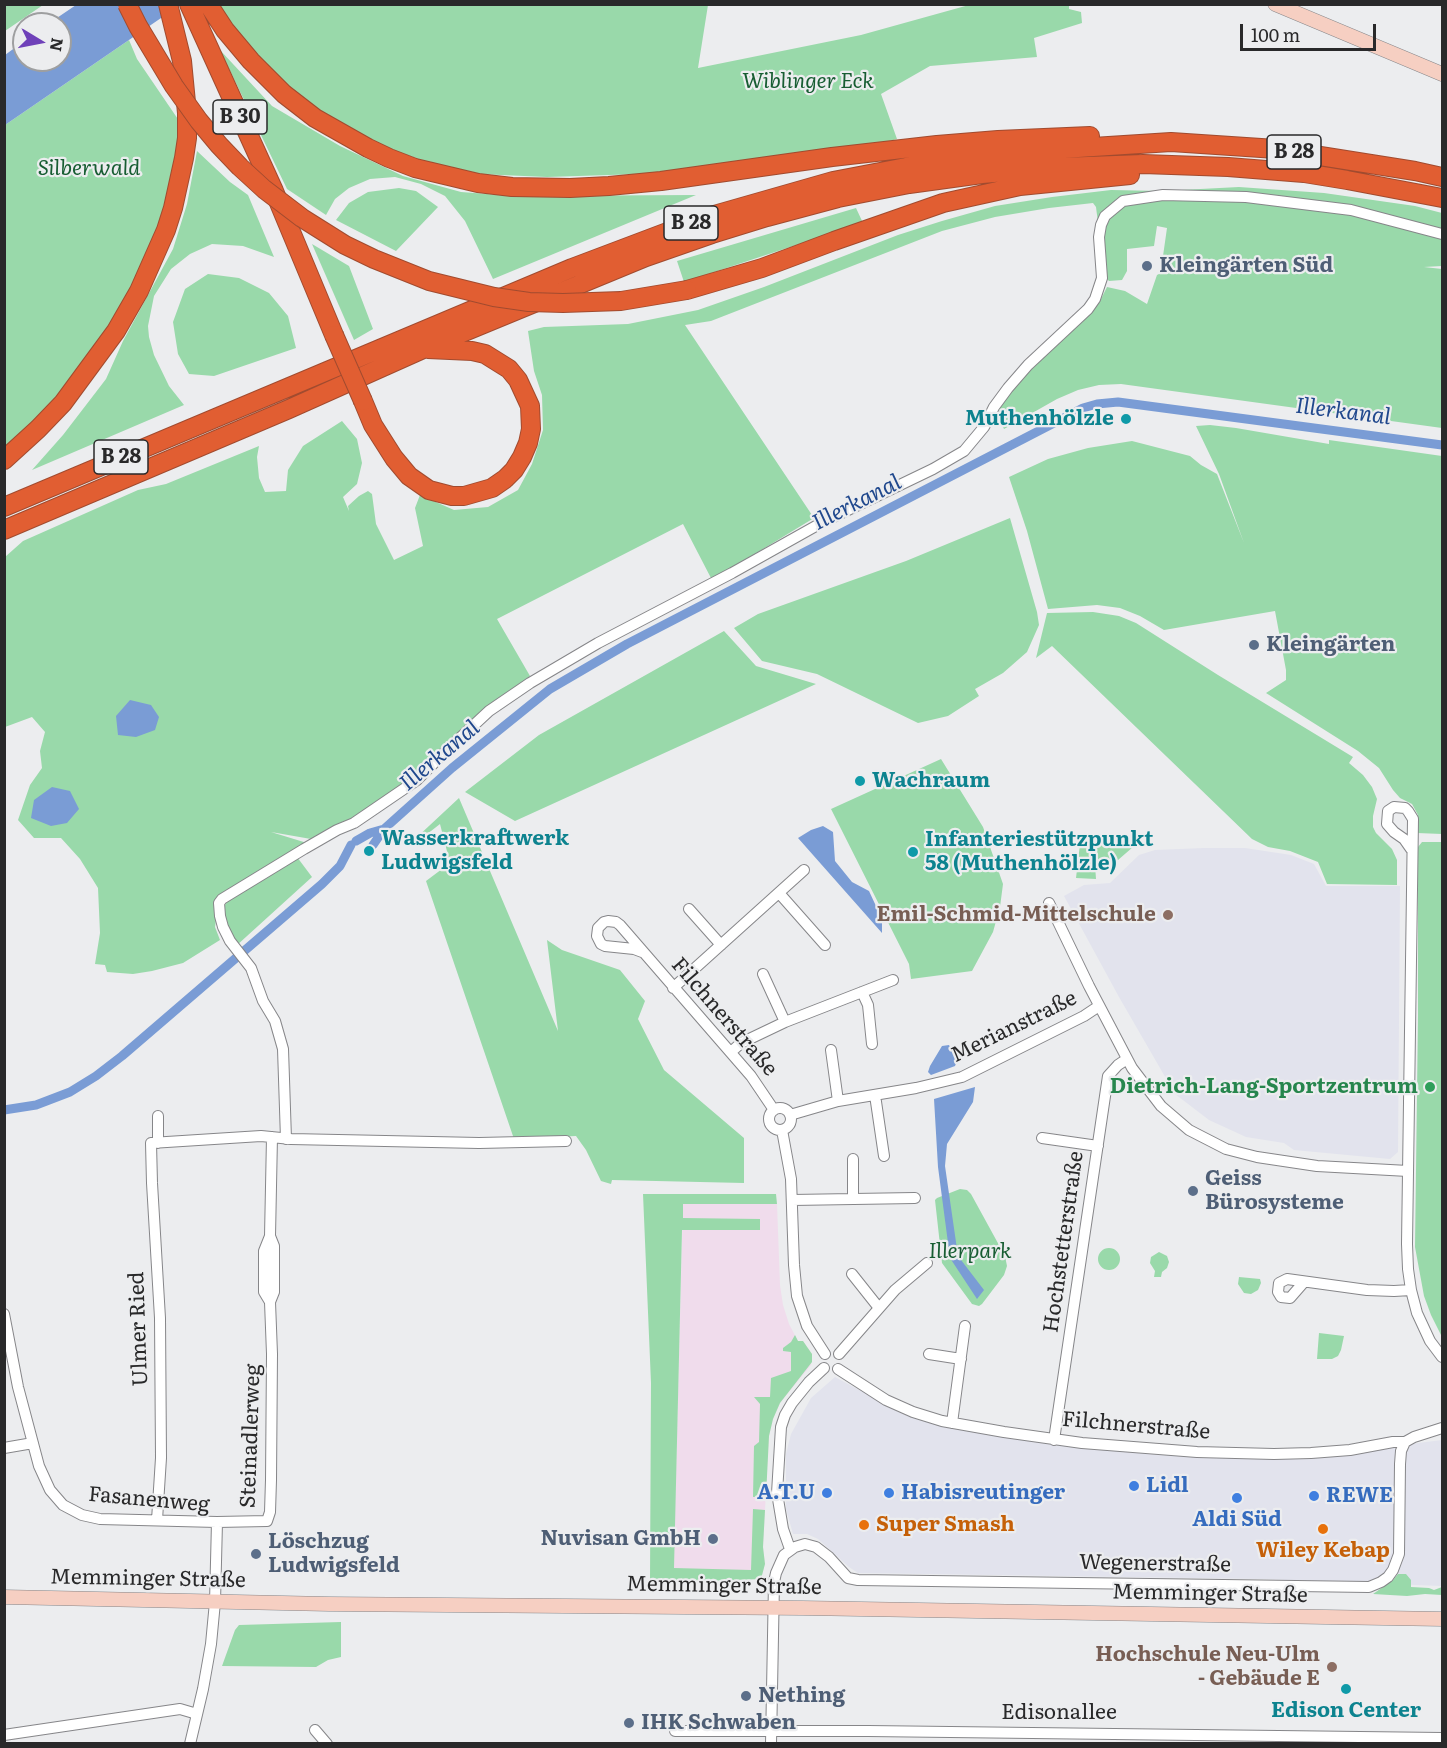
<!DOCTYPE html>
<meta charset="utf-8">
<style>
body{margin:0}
#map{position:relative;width:1447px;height:1748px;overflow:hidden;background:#ecedef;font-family:Literata,serif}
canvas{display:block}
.frame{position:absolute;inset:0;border:6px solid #29292a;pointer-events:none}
.north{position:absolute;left:12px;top:12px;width:60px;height:60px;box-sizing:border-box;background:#ecedef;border:2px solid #9e9fa0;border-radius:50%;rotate:100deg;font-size:16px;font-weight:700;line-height:24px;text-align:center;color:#29292a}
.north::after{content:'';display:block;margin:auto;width:21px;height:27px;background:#6f41b9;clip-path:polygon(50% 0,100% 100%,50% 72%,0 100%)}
.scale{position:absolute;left:1240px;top:24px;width:136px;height:27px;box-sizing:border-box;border:3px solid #29292a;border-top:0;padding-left:8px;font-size:18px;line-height:21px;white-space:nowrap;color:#29292a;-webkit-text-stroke:4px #ecedef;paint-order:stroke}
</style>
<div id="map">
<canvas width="1447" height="1748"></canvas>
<div class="frame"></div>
<div class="north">N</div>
<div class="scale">100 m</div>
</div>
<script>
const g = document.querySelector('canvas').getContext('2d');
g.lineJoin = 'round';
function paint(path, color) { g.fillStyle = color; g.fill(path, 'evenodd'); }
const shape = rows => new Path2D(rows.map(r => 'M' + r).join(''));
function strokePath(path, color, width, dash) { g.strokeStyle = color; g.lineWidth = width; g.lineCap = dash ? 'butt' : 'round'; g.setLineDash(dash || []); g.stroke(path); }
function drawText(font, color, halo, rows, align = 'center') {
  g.font = font + ' Literata,serif'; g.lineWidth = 4.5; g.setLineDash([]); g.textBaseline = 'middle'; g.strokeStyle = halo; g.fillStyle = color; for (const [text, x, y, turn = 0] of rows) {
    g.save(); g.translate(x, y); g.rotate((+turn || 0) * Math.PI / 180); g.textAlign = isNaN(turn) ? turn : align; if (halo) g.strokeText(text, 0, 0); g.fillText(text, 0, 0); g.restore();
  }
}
paint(shape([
 [1204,848,1245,848,1291,855,1314,864,1326,886,1400,886,1398,1152,1390,1159,1294,1150,1284,1143,1246,1137,1209,1120,1175,1094,1119,997,1064,896,1084,885,1110,883,1139,855,1155,850],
 [835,1377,874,1398,986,1433,1323,1455,1442,1440,1442,1586,1260,1579,858,1573,849,1567,818,1539,807,1534,793,1534,786,1509,786,1454,791,1434,811,1398]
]), '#e2e3ed');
paint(shape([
 [683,1203,777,1204,780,1285,783,1305,789,1324,798,1341,803,1341,812,1354,811,1365,780,1403,773,1419,769,1436,763,1547,765,1564,761,1578,705,1581,673,1581]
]), '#f0dcec');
paint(shape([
 [5,4,43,4,43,5,5,31],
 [215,5,708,5,698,68,861,35,969,5,1069,5,1069,9,1081,12,1082,23,1034,38,1037,57,930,66,881,94,897,139,882,143,760,160,641,174,547,177,478,174,439,166,364,140,311,107,264,66],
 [129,40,137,59,184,128,165,212,138,280,110,329,76,377,5,451,5,125],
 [220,50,272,106,340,146,403,176,461,192,514,196,696,195,493,279,465,221,445,196,421,184,395,177,370,179,349,188,335,199,326,215,287,189],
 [197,151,230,182,248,195,274,257,243,246,212,244,190,254,171,269,154,296,148,326,149,337,154,355,169,386,184,405,32,470,63,435,106,379,123,341,173,249,187,204],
 [1239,187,1324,193,1415,206,1442,213,1442,266,1424,267,1442,269,1442,428,1121,384,1099,385,1078,390,1057,399,1004,429,998,417,1001,402,1019,382,1099,303,1107,287,1125,291,1147,304,1157,275,1165,271,1161,270,1167,228,1157,226,1154,246,1127,249,1127,271,1122,280,1109,281,1105,277,1096,207,1093,203,1049,208,995,217,942,231,711,321,685,325,814,518,712,580,683,524,497,619,530,676,490,708,374,815,311,839,271,832,307,843,219,899,215,927,220,940,183,963,152,971,133,974,107,972,105,965,95,964,100,933,98,888,80,859,61,838,34,838,18,820,30,785,42,768,40,751,45,732,32,717,5,727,5,557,23,541,138,490,166,484,259,446,257,457,259,478,265,492,286,491,288,470,303,446,342,421,357,439,362,463,357,484,343,497,349,511,348,506,359,496,368,491,372,494,376,524,394,560,423,546,415,508,420,495,454,510,488,507,518,490,532,464,543,430,542,395,534,371,528,331,544,327,628,324,698,310,764,287,898,235,942,221,995,206,1052,197,1111,190,1162,191],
 [399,188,416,191,438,207,396,251,336,220,349,203,368,192],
 [856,208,863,223,684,282,677,261],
 [312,244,349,266,373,329,354,340],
 [208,274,239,278,269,293,288,316,296,348,214,376,189,374,178,354,173,322,185,289],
 [1210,425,1236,428,1329,444,1329,440,1442,456,1442,834,1417,833,1418,815,1412,804,1400,798,1393,790,1379,768,1358,751,1266,693,1286,680,1286,670,1275,611,1164,630,1140,616,1120,608,1097,605,1048,609,1027,531,1009,477,1048,459,1088,448,1132,441,1190,456,1201,465,1217,474,1244,543,1219,474,1196,426],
 [1010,518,1037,612,1039,625,1027,652,1003,673,975,689,979,696,948,716,918,723,817,674,762,661,734,628,758,614,906,561],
 [1093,612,1119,616,1136,623,1218,675,1353,757,1349,763,1363,775,1372,787,1377,799,1373,816,1373,827,1376,833,1392,849,1397,860,1397,885,1327,884,1318,862,1290,851,1268,847,1252,839,1052,646,1036,658,1047,613],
 [724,631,756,666,816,684,515,821,465,792,539,735],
 [941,759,983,827,1003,884,1000,907,993,932,972,971,911,979,909,964,831,809],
 [459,798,558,1031,547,940,562,950,620,970,645,1001,638,1019,664,1070,744,1138,744,1183,612,1180,611,1184,601,1181,586,1150,576,1136,514,1139,426,881,450,863,440,824,417,842,415,839],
 [1422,842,1442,842,1442,1337,1431,1315,1424,1296,1415,1247,1418,1016,1418,847],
 [1080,844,1133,847,1118,860,1102,858,1095,865,1096,879,1076,878],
 [297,857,312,877,236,946,222,911,225,905,229,898],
 [960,1189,967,1190,971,1194,1005,1256,1007,1266,1004,1275,982,1304,979,1306,972,1304,942,1263,935,1200,937,1198],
 [643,1194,776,1194,777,1204,683,1204,683,1218,760,1219,760,1230,682,1230,674,1568,751,1570,753,1509,765,1510,763,1547,765,1564,761,1579,705,1581,650,1580,651,1383],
 '1098 1259a11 11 0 1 1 22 0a11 11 0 1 1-22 0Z',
 [1159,1252,1167,1256,1169,1262,1167,1268,1162,1272,1161,1277,1154,1277,1155,1271,1150,1263,1151,1257],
 [1239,1277,1260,1279,1261,1283,1258,1290,1251,1294,1244,1293,1238,1284],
 [1319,1333,1344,1336,1341,1350,1338,1356,1332,1359,1317,1359],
 [795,1335,798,1341,803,1341,812,1354,812,1362,780,1403,773,1419,769,1436,766,1496,753,1497,754,1446,759,1442,760,1404,754,1397,770,1397,771,1378,791,1371,791,1352,783,1351,783,1348,791,1342],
 [1398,1574,1406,1574,1411,1580,1411,1587,1429,1588,1434,1590,1442,1587,1442,1595,1425,1594,1407,1596,1373,1594,1393,1580],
 [341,1622,341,1657,328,1660,316,1667,222,1666,235,1630,239,1625]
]), '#99d9aa');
paint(shape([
 [76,5,180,5,5,125,5,55,24,41,24,60,60,60,60,24,48,24],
 [130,700,151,705,159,717,155,730,136,737,118,735,116,716],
 [52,787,70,791,79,809,67,823,51,826,31,818,34,800],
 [823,826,833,832,835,861,852,882,869,891,882,919,882,933,798,838,811,830],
 [949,1045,957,1061,955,1066,931,1075,928,1072,930,1066,942,1046],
 [975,1087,973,1102,947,1144,945,1166,958,1256,984,1290,977,1299,950,1258,938,1167,934,1099]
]), '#7a9cd5');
strokePath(shape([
 [356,841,370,833,384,829,452,768,550,689,627,644,1083,408,1097,404,1118,402,1442,445],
 [373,845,384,829],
 [4,1110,36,1105,70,1092,96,1076,122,1056,322,884,340,866,351,845]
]), '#7a9cd5', 9);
const street = shape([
 [1411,849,1404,839,1394,832,1387,824,1388,811,1394,807,1405,808,1408,811,1413,819,1407,1244,1408,1269,1411,1290,1417,1313,1430,1341,1442,1357],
 [779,893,825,945],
 [1049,903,1089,986,1132,1068,1161,1106,1189,1130,1226,1149,1257,1157,1317,1166,1408,1171],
 [689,909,721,945],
 [642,952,634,949,605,946,601,944,597,936,598,928,604,922,608,921,616,922,620,925,751,1076,774,1110],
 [763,974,785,1022],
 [673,988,804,870],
 [862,992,868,1005,872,1044],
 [831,1050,838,1101],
 [731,1052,741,1043,785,1022,893,980],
 [875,1095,884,1156],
 '769 1119a11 11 0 1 1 22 0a11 11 0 1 1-22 0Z',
 [790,1115,838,1101,916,1088,962,1077,1084,1016,1099,1006],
 [782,1130,791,1179,794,1265,797,1296,807,1326,825,1354],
 [1042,1138,1098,1146],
 [286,1139,283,1049,275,1021,263,1001,251,968,230,941,223,927,220,916,219,903,222,899,304,849,337,830,354,823,417,780,445,752,489,711,530,683,598,643,732,573,823,522,933,469,964,451,984,427,994,407,1008,388,1028,365,1088,309,1095,299,1102,278,1099,237,1101,225,1105,216,1123,201,1163,195,1246,197,1351,210,1442,234],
 [158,1143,158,1116],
 [853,1159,853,1199],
 [792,1200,915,1198],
 [852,1274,879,1308],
 [1304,1282,1290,1298,1281,1297,1278,1292,1279,1283,1287,1279,1367,1290,1394,1291,1411,1290],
 [270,1302,274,1292,274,1246,270,1236,272,1137],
 [4,1314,18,1387,39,1466,50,1490,63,1505,82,1515,100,1519,217,1522,267,1521,270,1512,271,1480,272,1354,270,1302,264,1292,264,1251,270,1236],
 [839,1354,895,1290,927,1263],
 [929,1354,961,1359],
 [838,1369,886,1400,913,1412,942,1421,1004,1432,1082,1443,1197,1452,1274,1454,1311,1453,1350,1450,1393,1442,1405,1442,1414,1437,1442,1428],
 [952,1423,965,1326],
 [1054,1440,1108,1076,1118,1065,1127,1059],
 [4,1448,33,1443],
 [157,1520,161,1458,160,1318,152,1183,151,1143,261,1136,291,1139,479,1143,566,1141],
 [790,1549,783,1529,777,1493,781,1427,785,1415,792,1403,809,1382,824,1368],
 [315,1730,327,1744],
 [675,1731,868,1731,1442,1738],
 [4,1735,180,1709,197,1714],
 [190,1744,203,1689,211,1644,215,1602,217,1522],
 [771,1744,774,1582,776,1573,784,1555,795,1547,805,1544,816,1547,829,1557,848,1578,858,1580,1369,1587,1381,1582,1388,1577,1393,1570,1399,1554,1400,1464,1401,1451,1405,1442]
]);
const secondary = shape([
 [1275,4,1442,74],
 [4,1597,329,1604,802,1608,1442,1619]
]);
const highway = shape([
 [189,4,274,191,334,335],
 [208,4,225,30,251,61,284,94,315,118,368,148,389,158,415,168,478,183,512,187,570,188,609,186,661,181,832,157,937,145,998,140,1090,136],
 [687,290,762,268,834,241,943,203,1020,186,1130,175],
 [363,401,373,425,394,458,409,476,429,490,452,496,464,496,492,488,505,479,514,470,522,457,528,443,531,429,530,406,518,380,509,369,485,354,472,351,428,349],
 [4,460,38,429,63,403,116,331,139,291,166,230,173,208,184,158,187,138,187,113,182,61,168,4],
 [4,507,572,268,707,217,833,181,906,167,981,156,1062,149,1171,142,1276,149,1415,171,1442,177],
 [4,530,289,409,423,349,646,257,712,234,767,217,838,198,909,184,982,174,1062,167,1143,164,1228,167,1304,173,1347,180,1442,198]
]);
strokePath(street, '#868689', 12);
strokePath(secondary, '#868689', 15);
strokePath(highway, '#a14b2f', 20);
strokePath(street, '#fff', 10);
strokePath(secondary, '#f6cfc2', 14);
strokePath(highway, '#e15e32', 18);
const highwayBridge = shape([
 [127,4,138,26,174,86,199,121,219,145,240,167,264,189,302,218,345,245,374,259,429,281,494,297,529,302,563,303,621,301,687,290],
 [334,335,363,401]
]);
strokePath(highwayBridge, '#a14b2f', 20, []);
strokePath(highwayBridge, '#e15e32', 18);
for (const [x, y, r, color] of [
 [1147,266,6,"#5c6f8a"],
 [1126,419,6,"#0f9aa8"],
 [1254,645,6,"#5c6f8a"],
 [860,781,6,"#0f9aa8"],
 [369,851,6,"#0f9aa8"],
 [913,852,6,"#0f9aa8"],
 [1168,915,6,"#8d6e63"],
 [1430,1087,6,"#2e9e5b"],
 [1193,1191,6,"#5c6f8a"],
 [1134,1486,6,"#3f7fe0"],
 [827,1493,6,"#3f7fe0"],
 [889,1493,6,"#3f7fe0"],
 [1314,1496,6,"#3f7fe0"],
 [1237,1498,6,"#3f7fe0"],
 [864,1525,6,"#e8710a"],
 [1323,1529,6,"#e8710a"],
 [713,1539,6,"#5c6f8a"],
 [256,1554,6,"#5c6f8a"],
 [1332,1667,6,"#8d6e63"],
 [1346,1689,6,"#0f9aa8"],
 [746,1696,6,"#5c6f8a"],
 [629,1723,6,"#5c6f8a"]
]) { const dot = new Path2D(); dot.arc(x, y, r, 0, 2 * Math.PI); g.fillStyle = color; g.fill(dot); strokePath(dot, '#ecedef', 2); }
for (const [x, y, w] of [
 [240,117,54],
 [1294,152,54],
 [691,223,54],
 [121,457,54]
]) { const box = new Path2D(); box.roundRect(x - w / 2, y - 17, w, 34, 4.5); g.fillStyle = '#ecedef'; g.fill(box); strokePath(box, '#29292a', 1.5); }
drawText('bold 20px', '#29292a', null, [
 ["B 30",240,117],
 ["B 28",1294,152],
 ["B 28",691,223],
 ["B 28",121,457]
]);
drawText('italic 21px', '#175d32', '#ecedef', [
 ["Wiblinger Eck",808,82],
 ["Silberwald",89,169],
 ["Illerpark",970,1252]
]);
drawText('bold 21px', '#4e5e75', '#ecedef', [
 ["Kleingärten Süd",1159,266],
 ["Kleingärten",1266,645],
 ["Geiss",1205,1179],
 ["Bürosysteme",1205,1203],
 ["Nuvisan GmbH",701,1539,"right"],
 ["Löschzug",268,1542],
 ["Ludwigsfeld",268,1566],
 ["Nething",758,1696],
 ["IHK Schwaben",641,1723]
], 'left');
drawText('bold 21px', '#0d838f', '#ecedef', [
 ["Muthenhölzle",1114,419,"right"],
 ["Wachraum",872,781],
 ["Wasserkraftwerk",381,839],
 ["Ludwigsfeld",381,863],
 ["Infanteriestützpunkt",925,840],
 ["58 (Muthenhölzle)",925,864],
 ["Edison Center",1346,1711,"center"]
], 'left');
drawText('bold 21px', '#785e54', '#ecedef', [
 ["Emil-Schmid-Mittelschule",1156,915],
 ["Hochschule Neu-Ulm",1320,1655],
 ["- Gebäude E",1320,1679]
], 'right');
drawText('21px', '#29292a', '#ecedef', [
 ["Filchnerstraße",724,1017,49],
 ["Merianstraße",1014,1027,-26],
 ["Hochstetterstraße",1064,1242,-82],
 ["Ulmer Ried",139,1329,-92],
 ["Filchnerstraße",1136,1426,5],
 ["Steinadlerweg",251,1436,-88],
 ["Fasanenweg",149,1500,5],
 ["Wegenerstraße",1155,1564,1],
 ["Memminger Straße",148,1579,1],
 ["Memminger Straße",724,1586,1],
 ["Memminger Straße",1210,1594,1],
 ["Edisonallee",1059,1713]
]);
drawText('bold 21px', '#27864d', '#ecedef', [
 ["Dietrich-Lang-Sportzentrum",1418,1087]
], 'right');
drawText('bold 21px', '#366cbe', '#ecedef', [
 ["Lidl",1146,1486],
 ["A.T.U",815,1493,"right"],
 ["Habisreutinger",901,1493],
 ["REWE",1326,1496],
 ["Aldi Süd",1237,1520,"center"]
], 'left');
drawText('bold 21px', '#c56008', '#ecedef', [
 ["Super Smash",876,1525],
 ["Wiley Kebap",1323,1551,"center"]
], 'left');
drawText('italic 22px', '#20488d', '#ecedef', [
 ["Illerkanal",1343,412,7],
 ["Illerkanal",857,503,-27],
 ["Illerkanal",440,756,-40]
]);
</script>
